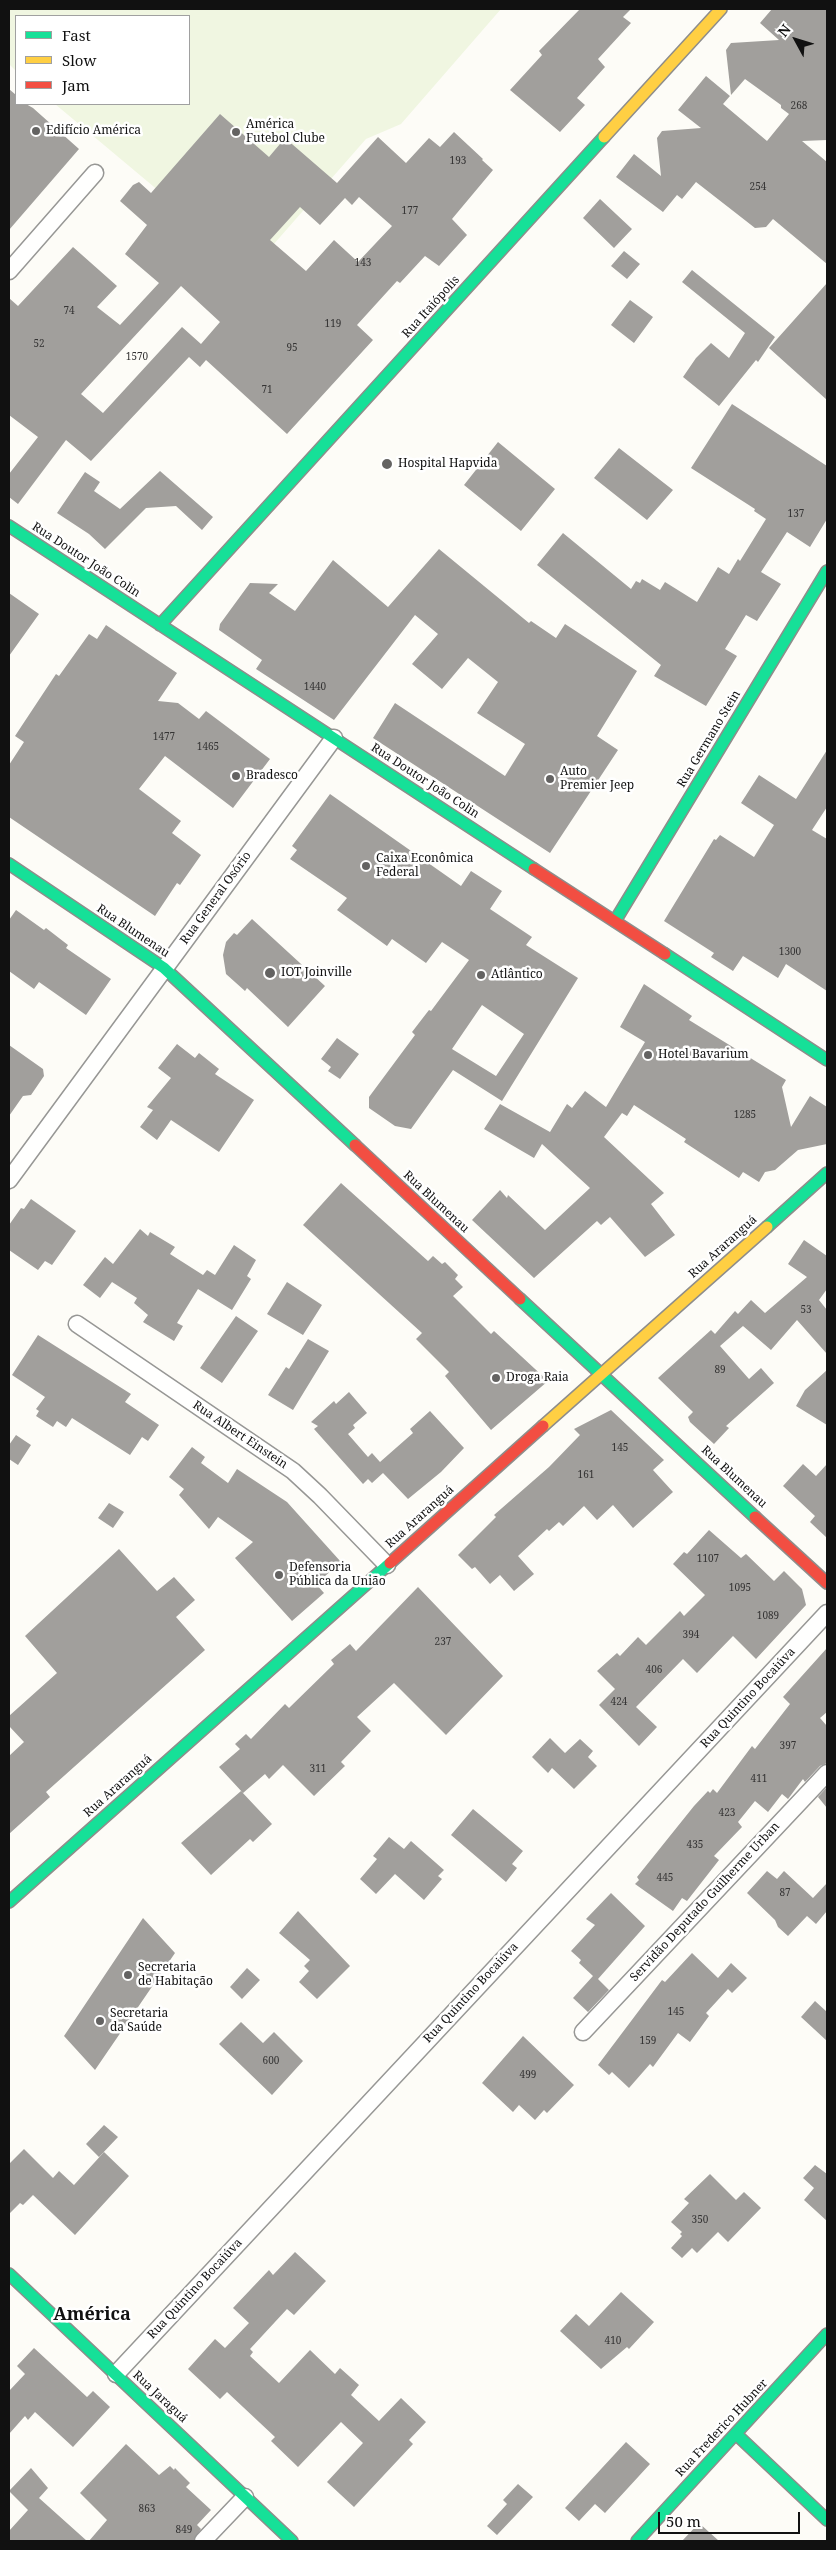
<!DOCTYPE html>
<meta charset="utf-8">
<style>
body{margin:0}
#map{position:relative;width:836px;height:2550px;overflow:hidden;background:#fdfcf7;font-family:"Noto Serif",serif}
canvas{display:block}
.frame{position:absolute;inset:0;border:10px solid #111;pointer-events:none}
.legend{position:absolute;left:15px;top:15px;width:175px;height:90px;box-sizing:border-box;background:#fff;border:1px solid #a0a0a0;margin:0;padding:6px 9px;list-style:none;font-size:15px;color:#111}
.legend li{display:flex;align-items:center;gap:10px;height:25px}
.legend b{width:25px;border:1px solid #a0a0a0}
.north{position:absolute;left:771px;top:15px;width:50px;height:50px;-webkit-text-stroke:4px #fff;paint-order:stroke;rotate:309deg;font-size:14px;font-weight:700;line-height:20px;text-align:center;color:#111}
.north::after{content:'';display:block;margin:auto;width:18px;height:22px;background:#111;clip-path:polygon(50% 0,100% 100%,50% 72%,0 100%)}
.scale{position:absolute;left:658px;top:2512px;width:142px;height:22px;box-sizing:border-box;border:2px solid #111;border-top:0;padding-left:6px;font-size:15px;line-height:18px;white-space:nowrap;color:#111;-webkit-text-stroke:4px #fff;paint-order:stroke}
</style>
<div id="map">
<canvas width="836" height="2550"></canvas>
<div class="frame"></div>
<ul class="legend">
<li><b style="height:6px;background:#16e098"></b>Fast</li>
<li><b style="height:6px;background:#ffcf43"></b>Slow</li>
<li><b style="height:6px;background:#f24e42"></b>Jam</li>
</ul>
<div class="north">N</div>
<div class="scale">50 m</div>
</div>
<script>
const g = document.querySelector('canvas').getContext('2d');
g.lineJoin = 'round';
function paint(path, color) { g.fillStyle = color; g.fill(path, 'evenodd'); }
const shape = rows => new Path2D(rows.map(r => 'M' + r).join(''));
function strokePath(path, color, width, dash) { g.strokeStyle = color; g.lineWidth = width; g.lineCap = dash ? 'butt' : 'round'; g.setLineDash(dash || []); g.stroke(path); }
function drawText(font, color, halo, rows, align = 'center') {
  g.font = font + ' "Noto Serif",serif'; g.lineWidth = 5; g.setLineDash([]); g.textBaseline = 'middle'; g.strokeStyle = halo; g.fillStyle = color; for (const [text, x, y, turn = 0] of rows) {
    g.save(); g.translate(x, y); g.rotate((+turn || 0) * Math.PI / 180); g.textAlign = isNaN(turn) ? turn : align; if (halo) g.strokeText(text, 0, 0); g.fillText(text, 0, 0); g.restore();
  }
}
paint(shape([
 [9,9,501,9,401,124,366,139,252,269,55,104,189,104,189,16,16,16,16,71,9,64]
]), '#f0f6e1');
paint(shape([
 [580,9,631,9,623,17,631,23,598,59,605,67,577,98,585,105,560,132,510,90,542,55,539,51],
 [772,9,827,9,827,140,802,141,827,162,827,264,773,219,766,227,755,228,696,182,682,199,677,195,663,212,616,177,634,154,661,176,657,138,662,131,701,128,678,110,706,76,730,96,723,104,767,141,789,114,781,108,781,105,745,79,731,95,726,50,731,43,779,40,760,23],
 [9,89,16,95,16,104,26,104,33,108,79,149,9,230],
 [220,114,269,157,285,138,337,183,378,137,406,163,429,138,440,147,454,132,483,159,482,160,493,170,452,219,467,235,439,266,425,256,400,283,397,281,357,325,373,340,287,434,206,360,200,367,189,357,91,461,66,440,18,504,9,497,9,474,38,437,9,415,9,298,18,306,73,247,117,286,97,307,120,325,159,283,125,254,147,225,120,201,133,185,139,182,151,193],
 [359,197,392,226,358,262,334,240,306,271,270,240,300,207,320,225,345,198,352,205],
 [181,286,220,322,201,344,182,327,103,413,81,394],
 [600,199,632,229,614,248,583,218],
 [624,251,640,264,627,279,611,266],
 [692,270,775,337,758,362,756,360,719,406,683,377,696,358,711,343,729,358,745,333,682,282],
 [827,283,827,400,769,348],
 [630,300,653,317,634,343,611,325],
 [732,404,827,466,827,519,810,547,787,532,761,572,781,584,757,621,746,615,725,649,737,656,706,706,654,676,661,665,537,565,563,533,631,589,636,581,640,583,642,579,660,590,665,582,697,602,718,567,729,574,738,559,740,561,766,519,754,511,755,509,691,468],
 [498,442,555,489,521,531,464,485],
 [619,448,673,490,647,520,594,478],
 [160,471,213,517,202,530,176,506,146,508,105,549,89,534,57,513,85,472,100,482,94,491,120,509],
 [439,549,529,623,531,621,556,638,565,624,637,671,597,736,618,750,550,853,373,738,395,703,505,776,525,744,477,713,498,682,468,658,442,689,412,664,438,634,415,615,334,720,256,669,262,660,219,630,220,624,250,583,278,584,269,593,295,611,333,560,388,607],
 [9,593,39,614,9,656],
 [106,625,177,673,158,701,178,703,199,719,206,711,270,759,233,808,165,756,139,789,181,821,172,833,201,855,180,885,177,883,155,916,9,817,9,765,24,742,15,736,56,674,59,676,89,634,97,639],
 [827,750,827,807,812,830,827,839,827,991,786,964,778,978,743,956,733,971,711,957,714,953,664,921,714,839,716,840,720,835,754,857,774,825,741,803,759,775,796,799],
 [330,794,461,886,471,871,502,891,490,909,532,937,526,945,578,978,502,1101,453,1070,411,1129,395,1126,369,1108,369,1097,415,1035,412,1032,429,1010,431,1011,469,960,442,942,426,963,392,939,387,946,337,910,347,898,290,859,297,850,292,846],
 [482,1005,524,1034,496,1076,452,1049],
 [16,910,44,930,46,928,68,945,66,948,111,979,86,1015,39,982,34,989,9,971,9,920],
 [252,919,325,986,288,1027,247,988,245,991,226,974,223,955,226,942,234,933,237,935],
 [644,984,692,1016,689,1020,786,1080,782,1087,791,1127,810,1096,827,1107,827,1144,798,1150,775,1170,765,1172,759,1182,743,1172,739,1178,684,1142,686,1139,634,1105,627,1116,622,1113,604,1137,664,1193,651,1204,675,1235,645,1257,610,1217,601,1225,597,1221,534,1278,472,1220,500,1190,507,1198,508,1195,545,1230,590,1188,542,1144,534,1158,484,1129,500,1104,550,1132,567,1104,572,1108,585,1091,606,1107,645,1042,620,1027],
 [337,1038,359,1054,340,1079,328,1071,331,1067,321,1059],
 [177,1044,195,1058,199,1053,219,1069,215,1074,254,1100,219,1152,171,1120,157,1140,140,1127,153,1110,147,1107,171,1078,158,1068],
 [9,1045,43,1069,44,1076,31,1095,23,1096,9,1116],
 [341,1183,428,1261,433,1256,442,1264,445,1262,458,1275,455,1279,463,1287,453,1296,491,1334,494,1331,548,1381,491,1430,445,1376,449,1372,416,1339,422,1333,303,1225],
 [31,1199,76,1231,52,1265,45,1261,38,1270,9,1250,9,1225,21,1208,24,1209],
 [140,1229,148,1236,150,1232,175,1247,170,1254,203,1275,207,1270,215,1275,234,1245,256,1260,247,1276,251,1279,232,1310,198,1289,177,1323,183,1326,174,1341,143,1322,148,1315,134,1303,137,1298,112,1282,100,1298,83,1285,105,1257,113,1264],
 [804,1240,827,1256,827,1289,819,1300,827,1310,827,1354,797,1320,771,1350,743,1326,720,1346,749,1379,761,1368,774,1383,726,1426,729,1428,714,1444,690,1422,688,1417,693,1412,658,1378,711,1330,715,1334,735,1311,738,1314,751,1300,765,1313,807,1277,788,1264],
 [287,1282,322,1305,303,1335,267,1314],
 [236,1316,258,1331,222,1383,200,1368],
 [38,1335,131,1394,125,1402,159,1425,148,1441,142,1437,130,1455,72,1418,66,1427,57,1421,53,1427,36,1416,39,1411,36,1409,45,1397,12,1375],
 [308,1339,329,1351,293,1410,268,1395,286,1367,289,1369],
 [827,1370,827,1425,796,1406,805,1390],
 [349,1392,367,1413,353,1425,355,1428,348,1434,368,1457,372,1453,380,1462,413,1433,410,1429,430,1411,464,1448,441,1472,408,1499,383,1473,372,1483,368,1479,363,1484,314,1429,318,1426,311,1422,334,1401,336,1404],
 [611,1410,664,1460,653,1470,673,1492,633,1528,613,1505,597,1520,584,1506,563,1526,559,1522,549,1531,547,1529,518,1556,534,1574,514,1591,500,1575,490,1584,475,1567,472,1569,458,1555,496,1517,494,1515,549,1467,580,1435,574,1429],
 [16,1435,31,1445,18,1465,9,1459,9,1445],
 [192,1447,205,1457,201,1463,228,1483,237,1469,287,1502,341,1562,316,1584,324,1593,292,1621,235,1558,253,1542,218,1517,209,1529,179,1495,184,1489,169,1477],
 [803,1464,816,1476,827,1464,827,1538,810,1522,815,1516,783,1486],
 [109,1503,124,1512,113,1528,98,1518],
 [709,1530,741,1558,746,1554,774,1581,784,1571,802,1589,806,1605,756,1659,733,1636,697,1673,683,1659,636,1707,657,1727,639,1746,599,1705,615,1689,597,1671,617,1653,620,1656,638,1637,646,1645,680,1611,684,1616,705,1595,673,1564,684,1552,687,1554],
 [119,1549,157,1591,174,1577,195,1600,176,1617,205,1650,46,1792,50,1797,9,1834,9,1756,24,1742,9,1726,9,1716,57,1673,25,1636],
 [418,1587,503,1676,446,1735,394,1683,357,1717,371,1731,341,1762,345,1766,314,1796,283,1765,269,1779,265,1774,243,1793,219,1767,240,1749,235,1744,246,1734,251,1739,285,1704,289,1708,334,1664,331,1660,350,1644,356,1651],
 [827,1648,827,1712,820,1718,827,1726,827,1763,820,1766,805,1782,803,1779,788,1799,782,1794,768,1812,755,1801,738,1822,742,1827,714,1856,719,1860,687,1901,682,1898,673,1911,635,1884,639,1880,637,1877,694,1806,708,1791,710,1793,713,1789,717,1793,752,1746,755,1749,790,1704,783,1697],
 [550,1738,565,1753,580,1739,593,1751,588,1757,597,1766,574,1789,552,1768,548,1773,532,1757],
 [827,1787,827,1808,818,1797],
 [241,1791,272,1824,253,1842,250,1839,211,1875,181,1843],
 [473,1809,523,1851,512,1864,517,1868,506,1882,451,1835],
 [389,1837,404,1849,411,1841,444,1870,438,1876,442,1879,424,1900,395,1874,376,1894,360,1879,377,1859,373,1856],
 [767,1871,777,1879,784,1871,813,1898,827,1883,827,1911,816,1924,807,1916,788,1936,778,1927,775,1920,747,1893],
 [611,1893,645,1926,598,1979,609,1990,588,2012,573,1998,593,1976,579,1963,581,1960,571,1951,595,1925,586,1919],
 [298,1911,350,1966,317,1999,299,1982,309,1971,304,1966,310,1960,279,1933],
 [143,1918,175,1953,95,2070,64,2036],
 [692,1953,718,1978,731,1963,747,1978,732,1993,728,1989,706,2013,709,2016,690,2042,678,2033,653,2067,650,2064,629,2088,612,2072,609,2075,598,2065,662,1980,665,1982],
 [247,1968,260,1980,242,1999,230,1987],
 [815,2001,827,2012,827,2041,801,2017],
 [241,2022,263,2043,274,2032,303,2061,272,2095,219,2044],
 [523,2036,574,2085,547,2113,544,2110,535,2120,519,2105,513,2112,482,2083],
 [104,2125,118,2137,99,2157,86,2144],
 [24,2149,53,2178,59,2171,74,2185,104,2152,129,2176,75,2235,33,2195,23,2205,20,2203,9,2214,9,2164],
 [815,2165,827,2174,827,2221,804,2200,814,2188,803,2178],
 [710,2174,736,2200,744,2192,761,2208,728,2242,718,2232,697,2253,692,2248,682,2258,671,2248,682,2236,680,2234,682,2232,671,2222,689,2203,684,2199],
 [295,2252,326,2281,294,2315,287,2309,250,2349,253,2352,250,2356,279,2383,310,2350,335,2374,340,2368,359,2385,351,2395,379,2421,401,2398,426,2422,409,2440,413,2444,354,2507,327,2482,363,2443,341,2422,298,2467,271,2441,275,2437,227,2392,220,2399,188,2369,215,2339,225,2348,249,2323,233,2308,269,2270,273,2275],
 [621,2292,654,2322,629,2349,627,2347,601,2369,560,2331,576,2314,589,2326],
 [34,2348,87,2397,93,2391,110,2407,73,2447,35,2412,28,2420,25,2416,9,2434,9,2391,25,2374,17,2366],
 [626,2442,650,2464,605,2513,595,2504,579,2521,565,2508],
 [126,2444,159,2475,170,2466,174,2470,175,2468,190,2483,186,2487,211,2510,197,2525,201,2529,193,2541,89,2541,107,2520,80,2493],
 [31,2468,48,2488,39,2498,87,2541,9,2541,9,2531,28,2510,9,2491],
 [518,2484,533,2497,497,2535,487,2526,507,2504,503,2500],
 [699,2523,719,2541,682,2541]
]), '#a19f9c');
const street = shape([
 [9,271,95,173],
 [9,1180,334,738],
 [77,1324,293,1471,320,1496,387,1565],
 [583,2032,827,1773],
 [116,2374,827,1613],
 [203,2541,245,2497]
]);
const fast = shape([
 [9,526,534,869],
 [160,625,604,137],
 [9,864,164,968,355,1145],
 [615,921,827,571],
 [665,954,827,1060],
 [767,1227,827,1173],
 [520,1299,755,1517],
 [9,1902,390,1563],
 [9,2274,292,2541],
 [736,2434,827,2520],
 [637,2541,827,2334]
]);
const slow = shape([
 [604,137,721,9],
 [543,1426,767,1227]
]);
const jam = shape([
 [534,869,665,954],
 [355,1145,520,1299],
 [755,1517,827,1583],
 [390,1563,543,1426]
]);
strokePath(street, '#979795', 19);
strokePath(fast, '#8e8d8b', 14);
strokePath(slow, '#8e8d8b', 14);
strokePath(jam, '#8e8d8b', 14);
strokePath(street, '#fffffe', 16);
strokePath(fast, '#16e098', 11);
strokePath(slow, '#ffcf43', 11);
strokePath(jam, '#f24e42', 11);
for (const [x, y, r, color] of [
 [36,131,5,"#646362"],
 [236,132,5,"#646362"],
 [387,464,6,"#646362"],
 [236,776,5,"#646362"],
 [550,779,5,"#646362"],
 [366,866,5,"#646362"],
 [270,973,6,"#646362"],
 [481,975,5,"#646362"],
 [648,1055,5,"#646362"],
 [496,1378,5,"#646362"],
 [279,1575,5,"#646362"],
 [128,1975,5,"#646362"],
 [100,2021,5,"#646362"]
]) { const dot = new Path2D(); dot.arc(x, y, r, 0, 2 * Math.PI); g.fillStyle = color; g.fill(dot); strokePath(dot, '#fff', 2); }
drawText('10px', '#353434', null, [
 ["268",799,106],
 ["193",458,161],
 ["254",758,187],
 ["177",410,211],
 ["143",363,263],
 ["74",69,311],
 ["119",333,324],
 ["52",39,344],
 ["95",292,348],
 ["1570",137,357],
 ["71",267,390],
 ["137",796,514],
 ["1440",315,687],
 ["1477",164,737],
 ["1465",208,747],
 ["1300",790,952],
 ["1285",745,1115],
 ["53",806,1310],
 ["89",720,1370],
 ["145",620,1448],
 ["161",586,1475],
 ["1107",708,1559],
 ["1095",740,1588],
 ["1089",768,1616],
 ["394",691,1635],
 ["237",443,1642],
 ["406",654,1670],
 ["424",619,1702],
 ["397",788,1746],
 ["311",318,1769],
 ["411",759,1779],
 ["423",727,1813],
 ["435",695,1845],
 ["445",665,1878],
 ["87",785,1893],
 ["145",676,2012],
 ["159",648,2041],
 ["600",271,2061],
 ["499",528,2075],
 ["350",700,2220],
 ["410",613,2341],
 ["863",147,2509],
 ["849",184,2530]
]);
drawText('12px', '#111', '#fff', [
 ["América",246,125],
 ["Futebol Clube",246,139],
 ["Edifício América",46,131],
 ["Hospital Hapvida",398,464],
 ["Auto",560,772],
 ["Premier Jeep",560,786],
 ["Bradesco",246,776],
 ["Caixa Econômica",376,859],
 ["Federal",376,873],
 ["IOT Joinville",281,973],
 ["Atlântico",491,975],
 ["Hotel Bavarium",658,1055],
 ["Droga Raia",506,1378],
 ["Defensoria",289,1568],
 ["Pública da União",289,1582],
 ["Secretaria",138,1968],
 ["de Habitação",138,1982],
 ["Secretaria",110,2014],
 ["da Saúde",110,2028]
], 'left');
drawText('12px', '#111', '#fff', [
 ["Rua Itaiópolis",431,307,-48],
 ["Rua Doutor João Colin",86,560,33],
 ["Rua Germano Stein",709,739,-59],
 ["Rua Doutor João Colin",425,781,33],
 ["Rua General Osório",216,898,-54],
 ["Rua Blumenau",133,931,34],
 ["Rua Blumenau",436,1202,43],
 ["Rua Araranguá",723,1247,-42],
 ["Rua Albert Einstein",240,1435,34],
 ["Rua Blumenau",734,1477,43],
 ["Rua Araranguá",420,1517,-42],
 ["Rua Quintino Bocaiúva",748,1698,-47],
 ["Rua Araranguá",118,1786,-42],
 ["Servidão Deputado Guilherme Urban",705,1902,-47],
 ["Rua Quintino Bocaiúva",471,1993,-47],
 ["Rua Quintino Bocaiúva",195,2289,-47],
 ["Rua Jaraguá",160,2397,43],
 ["Rua Frederico Hubner",722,2428,-47]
]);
drawText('bold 18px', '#111', '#fff', [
 ["América",92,2315]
]);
</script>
